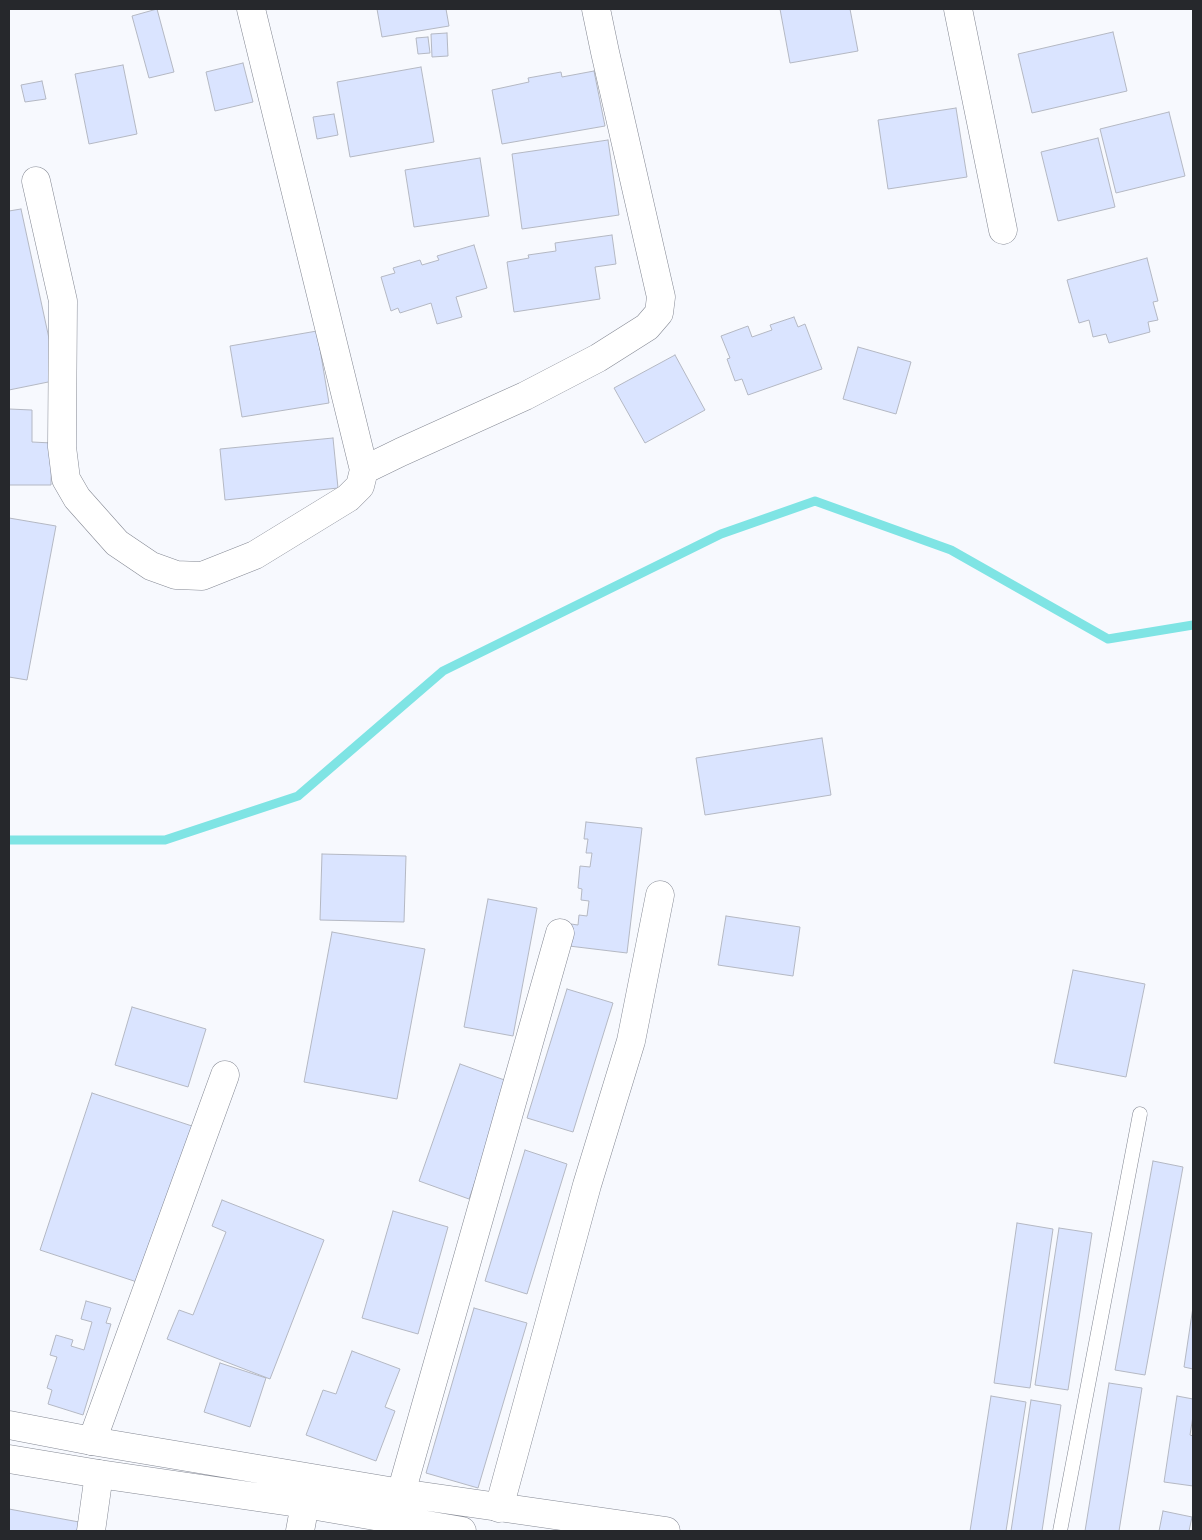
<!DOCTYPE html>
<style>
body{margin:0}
#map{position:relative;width:1202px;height:1540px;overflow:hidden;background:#f7f9fe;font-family:"Source Sans 3",sans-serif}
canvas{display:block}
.frame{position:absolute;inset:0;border:10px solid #26282c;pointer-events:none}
</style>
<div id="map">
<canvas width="1202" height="1540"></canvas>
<div class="frame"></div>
</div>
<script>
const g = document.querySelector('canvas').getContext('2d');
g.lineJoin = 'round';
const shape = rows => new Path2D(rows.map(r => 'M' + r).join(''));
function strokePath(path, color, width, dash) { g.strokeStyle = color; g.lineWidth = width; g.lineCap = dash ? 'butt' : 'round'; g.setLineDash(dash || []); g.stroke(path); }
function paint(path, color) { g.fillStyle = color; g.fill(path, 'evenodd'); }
strokePath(shape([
 [9,840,165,840,298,796,443,671,721,534,815,501,951,550,1108,639,1193,625]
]), '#7fe4e4', 9);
const building = shape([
 [157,9,174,72,149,78,132,16,157,9],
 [377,9,446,9,449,26,382,37,377,9],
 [780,9,850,9,858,51,790,63,780,9],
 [1113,32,1127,91,1032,113,1018,54,1113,32],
 [447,33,448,56,432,57,431,34,447,33],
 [428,37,430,53,418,54,416,38,428,37],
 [243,63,253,102,215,111,206,72,243,63],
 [123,65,137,134,89,144,75,74,123,65],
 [421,67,434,142,350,157,337,82,421,67],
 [594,71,605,126,502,144,492,90,529,82,528,78,561,72,562,77,594,71],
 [42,81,46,99,25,102,21,85,42,81],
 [956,108,967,177,888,189,878,120,956,108],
 [1169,112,1185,176,1116,193,1100,129,1169,112],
 [334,114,338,135,317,139,313,117,334,114],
 [1098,138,1115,207,1058,221,1041,152,1098,138],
 [608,140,619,215,522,229,512,154,608,140],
 [480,158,489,216,414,227,405,170,480,158],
 [21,209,58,380,9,390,9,211,21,209],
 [612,235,616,264,595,267,600,299,514,312,507,262,529,258,528,255,556,251,555,243,612,235],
 [474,245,487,288,456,297,462,317,437,324,431,303,400,313,398,308,391,311,381,277,395,273,393,268,420,260,422,265,439,260,437,256,474,245],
 [1147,258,1158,301,1153,302,1158,320,1148,322,1150,332,1109,343,1106,334,1093,337,1089,320,1079,323,1067,280,1147,258],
 [794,317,798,327,805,324,822,369,748,395,742,379,735,381,727,359,730,358,721,336,748,326,752,337,772,330,770,325,794,317],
 [317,331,329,403,242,417,230,346,317,331],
 [858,347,911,362,896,414,843,399,858,347],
 [675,355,705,410,645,443,614,388,675,355],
 [9,409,32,410,32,442,52,443,51,485,9,485,9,409],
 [333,438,338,488,225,500,220,449,333,438],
 [9,518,56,526,27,680,9,677,9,518],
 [822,738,831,795,705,815,696,758,822,738],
 [586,822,642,828,627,953,569,946,571,924,578,925,579,915,587,916,589,901,581,900,582,889,578,888,580,866,590,867,592,853,586,853,588,839,584,839,586,822],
 [322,854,406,856,404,922,320,920,322,854],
 [488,899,537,908,513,1036,464,1027,488,899],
 [726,916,800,927,793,976,718,965,726,916],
 [332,932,425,949,397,1099,304,1082,332,932],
 [1073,970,1145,984,1126,1077,1054,1063,1073,970],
 [567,989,613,1003,573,1132,527,1118,567,989],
 [132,1007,206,1029,188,1087,115,1065,132,1007],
 [460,1064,510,1082,469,1199,419,1181,460,1064],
 [92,1093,192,1126,140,1283,40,1250,92,1093],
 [525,1150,567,1164,527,1294,485,1281,525,1150],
 [1153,1161,1183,1167,1145,1375,1115,1370,1153,1161],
 [222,1200,324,1240,270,1379,167,1339,179,1310,193,1315,226,1232,212,1226,222,1200],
 [393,1211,448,1227,418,1334,362,1318,393,1211],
 [1017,1223,1053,1229,1030,1388,994,1383,1017,1223],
 [1059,1228,1092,1233,1068,1390,1035,1385,1059,1228],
 [86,1301,111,1308,106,1323,111,1324,83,1415,48,1404,52,1390,47,1388,57,1357,50,1355,56,1335,73,1340,71,1346,84,1350,92,1322,81,1319,86,1301],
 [1193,1307,1193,1369,1184,1367,1193,1307],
 [474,1308,527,1323,478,1488,426,1473,474,1308],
 [352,1351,400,1369,385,1407,395,1411,376,1461,306,1435,323,1390,336,1394,352,1351],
 [220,1363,266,1378,250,1427,204,1412,220,1363],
 [1109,1383,1142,1388,1119,1531,1085,1531,1109,1383],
 [991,1396,1026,1402,1006,1531,970,1531,991,1396],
 [1177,1396,1193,1399,1193,1416,1190,1435,1193,1436,1193,1486,1164,1482,1177,1396],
 [1031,1400,1061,1405,1042,1531,1011,1531,1031,1400],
 [9,1509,79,1522,77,1531,9,1531,9,1509],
 [1163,1511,1192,1517,1189,1531,1159,1531,1163,1511]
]);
paint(building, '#dae4ff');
strokePath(building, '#b4b8c3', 1);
const service = shape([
 [1060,1531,1140,1114]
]);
const minor = shape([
 [958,9,1003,230],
 [36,181,63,301,62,447,66,479,77,498,117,543,151,566,176,575,202,576,255,555,348,498,360,486,364,470,251,9],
 [364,470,401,452,525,396,598,358,647,327,659,313,661,297,605,52,596,9],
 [92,1441,225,1075],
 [401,1493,560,933],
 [499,1508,587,1185,631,1041,660,895],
 [91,1531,99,1474],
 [300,1531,305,1504]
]);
const secondary = shape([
 [9,1425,92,1441,401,1493,666,1531],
 [9,1459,99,1474,305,1504,462,1531]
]);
strokePath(service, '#858994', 15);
strokePath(minor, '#858994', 29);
strokePath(secondary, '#858994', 29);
strokePath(service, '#fff', 14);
strokePath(minor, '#fff', 28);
strokePath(secondary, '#fff', 28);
</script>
